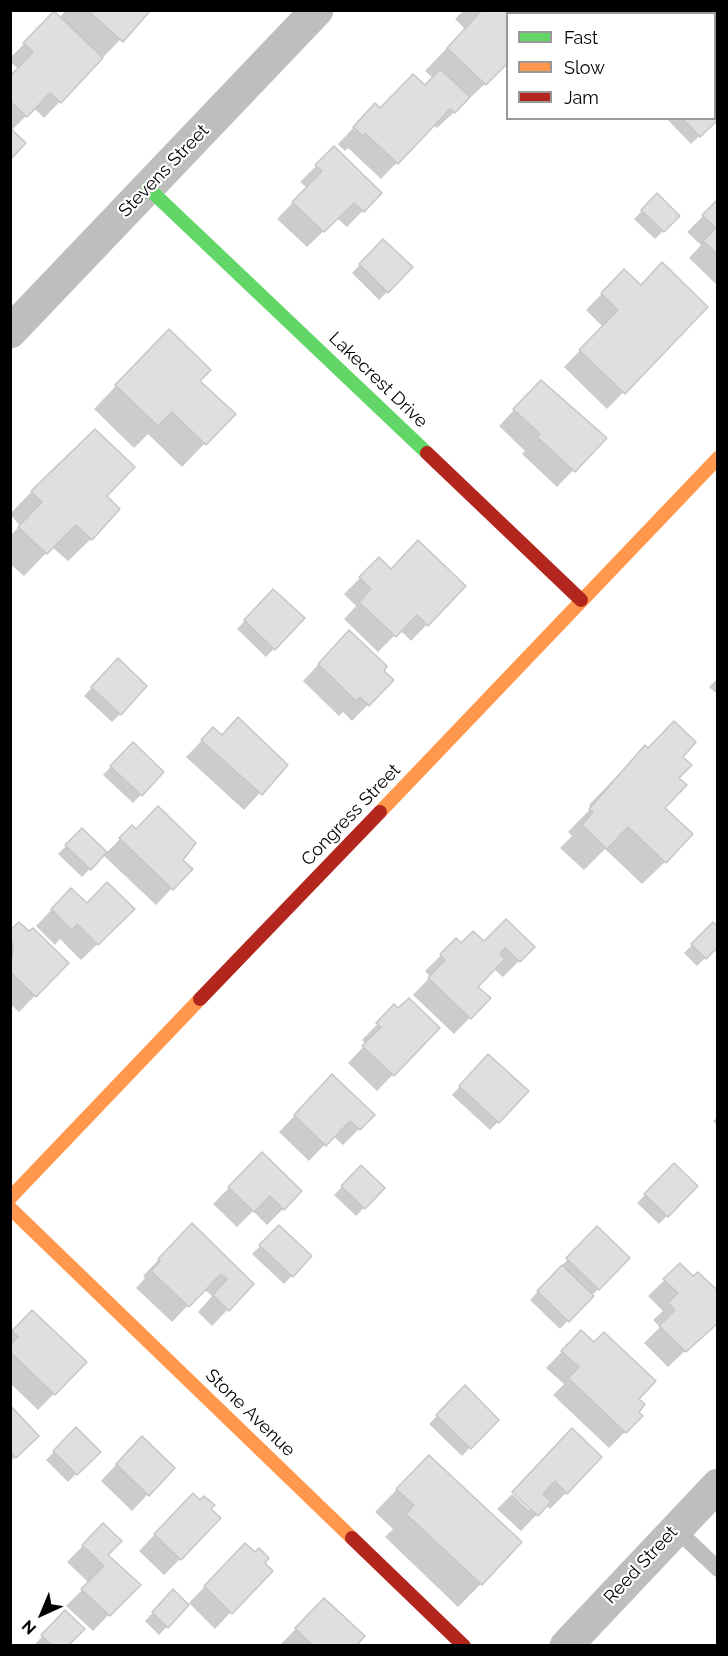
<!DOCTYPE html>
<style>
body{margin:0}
#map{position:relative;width:728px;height:1656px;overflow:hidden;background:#fff;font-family:Raleway,sans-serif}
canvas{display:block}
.frame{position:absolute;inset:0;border:12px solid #000;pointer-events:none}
.legend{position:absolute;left:506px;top:12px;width:210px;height:108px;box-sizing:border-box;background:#fff;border:2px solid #999;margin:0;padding:8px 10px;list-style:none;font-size:18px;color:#000}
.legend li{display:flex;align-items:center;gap:12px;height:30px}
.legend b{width:30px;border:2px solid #999}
.north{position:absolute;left:12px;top:1584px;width:60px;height:60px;-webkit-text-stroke:4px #fff;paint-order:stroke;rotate:224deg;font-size:16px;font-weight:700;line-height:24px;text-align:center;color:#000}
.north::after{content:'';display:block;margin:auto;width:21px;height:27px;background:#000;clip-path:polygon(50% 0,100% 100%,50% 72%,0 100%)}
</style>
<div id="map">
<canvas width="728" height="1656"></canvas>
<div class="frame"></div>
<ul class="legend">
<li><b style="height:8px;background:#63d668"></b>Fast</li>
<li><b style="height:8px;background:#ff974d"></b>Slow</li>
<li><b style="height:8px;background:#b3261e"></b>Jam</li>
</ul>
<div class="north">N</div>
</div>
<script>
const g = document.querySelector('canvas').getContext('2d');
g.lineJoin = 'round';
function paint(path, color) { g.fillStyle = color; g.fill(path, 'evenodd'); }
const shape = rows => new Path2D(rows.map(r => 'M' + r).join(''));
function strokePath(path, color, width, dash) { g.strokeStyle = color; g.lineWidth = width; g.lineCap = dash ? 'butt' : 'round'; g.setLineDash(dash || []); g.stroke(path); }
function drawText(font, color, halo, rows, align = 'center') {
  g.font = font + ' Raleway,sans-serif'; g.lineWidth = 4.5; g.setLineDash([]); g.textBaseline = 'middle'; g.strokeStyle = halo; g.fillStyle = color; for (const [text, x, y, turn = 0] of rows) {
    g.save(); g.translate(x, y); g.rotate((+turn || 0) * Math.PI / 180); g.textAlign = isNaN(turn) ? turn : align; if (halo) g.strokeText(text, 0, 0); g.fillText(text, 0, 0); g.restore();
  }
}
paint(shape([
 [66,10,149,10,44,118,34,108,11,131,10,157,10,78,19,69,10,62,10,58,38,30,59,18],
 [464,10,555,10,508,14,485,84,437,128,433,125,381,179,348,148,345,151,338,144,375,105,380,110,424,87,433,78,425,71,465,29,455,19],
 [666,118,718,118,691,144],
 [334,148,380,193,347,227,337,218,307,247,277,219,307,188,300,182],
 [657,195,678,216,655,239,634,219],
 [718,201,718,284,717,285,689,258,701,245,687,232],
 [383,241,411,267,379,300,352,273],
 [624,271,641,286,706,307,607,409,564,367,603,327,586,310],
 [146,354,198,381,233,414,182,467,148,434,134,448,94,409],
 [525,398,604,438,557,487,522,454,525,451,499,426],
 [59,463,105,496,91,539,68,561,52,547,24,576,10,564,10,536,20,526,10,514],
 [391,570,464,586,411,641,400,630,378,652,344,619,356,606,344,594,363,575],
 [273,591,303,618,266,657,237,629],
 [333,649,382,671,392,680,352,721,343,712,339,716,303,681],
 [110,668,120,714,112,722,84,696],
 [718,678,718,695,709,687],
 [213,729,221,736,286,765,244,810,186,757],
 [133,744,162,772,133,803,103,775],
 [645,747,681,757,677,779,663,808,665,862,642,884,605,849,584,870,560,848,572,836,568,832,591,808,589,805],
 [132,827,190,869,156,905,103,855,82,877,58,854,82,830,106,853],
 [87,905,117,925,81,960,60,939,55,945,36,926,55,906],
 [713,924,718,945,697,966,684,953],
 [10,932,67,963,19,1012,10,1004],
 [456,940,461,945,484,943,533,947,503,977,494,969,476,987,489,998,454,1034,413,995,430,977,425,971],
 [394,1007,438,1028,377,1091,348,1063,366,1044,362,1040],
 [480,1064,498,1122,490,1130,452,1095],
 [332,1077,373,1115,343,1145,333,1136,309,1161,279,1132],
 [718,1117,718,1126,713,1121],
 [262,1154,283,1209,267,1225,253,1211,237,1227,213,1204],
 [674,1165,696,1186,659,1224,637,1203],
 [361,1167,383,1188,356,1216,334,1195],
 [279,1227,310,1257,284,1284,252,1254],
 [597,1228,628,1258,560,1329,530,1300],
 [176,1242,252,1284,212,1326,198,1312,212,1296,204,1289,172,1322,136,1288,145,1278,143,1276],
 [680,1265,718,1320,668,1367,644,1343,660,1327,653,1320,663,1311,648,1296],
 [32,1312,85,1362,38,1410,10,1383,10,1334],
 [581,1332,637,1399,637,1412,641,1416,609,1448,553,1395,564,1384,546,1368],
 [465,1387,497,1420,462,1456,429,1424],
 [10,1407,37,1436,10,1462],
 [76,1429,98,1452,68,1482,46,1460],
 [556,1446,566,1493,550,1509,546,1505,521,1531,497,1509,512,1494,529,1510,531,1508],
 [126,1454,148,1494,132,1511,101,1481],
 [406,1480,481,1584,458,1607,385,1537,393,1529,375,1512],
 [177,1511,180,1559,164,1575,139,1551],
 [103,1525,106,1555,138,1585,93,1631,66,1606,89,1583,67,1562],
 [229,1561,231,1612,215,1629,189,1603,159,1635,145,1621,173,1591,187,1605],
 [324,1600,354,1646,280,1645],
 [65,1612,66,1646,36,1646,35,1644]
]), '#0003');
const building = shape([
 [87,10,151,10,123,42,87,10],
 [482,10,557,10,554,14,508,14,508,63,486,85,447,48,482,10],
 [54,11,103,58,61,103,50,93,27,117,10,101,10,76,33,52,23,43,54,11],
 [440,69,470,97,455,113,450,109,398,164,365,133,363,136,353,127,375,103,380,108,413,74,425,85,440,69],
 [714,92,718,95,718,120,700,137,682,118,714,118,714,92],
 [10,128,26,143,10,160,10,128],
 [334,146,382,193,364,212,354,203,324,232,292,202,322,171,315,165,334,146],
 [657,193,680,216,664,232,641,210,657,193],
 [718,199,718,254,703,241,716,228,702,215,718,199],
 [383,239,413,267,388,293,359,264,383,239],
 [662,262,708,307,625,394,579,350,618,310,601,293,624,269,641,285,662,262],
 [169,329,211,370,200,381,236,414,206,445,172,412,158,426,115,385,169,329],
 [541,380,607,438,575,472,537,437,540,434,513,409,541,380],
 [95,429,135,467,107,496,120,509,92,540,76,525,47,554,18,527,42,502,31,491,95,429],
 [418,540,466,586,428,626,417,615,396,637,359,602,371,589,359,577,379,557,391,569,418,540],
 [273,589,305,618,275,650,244,620,273,589],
 [349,630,387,666,384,671,394,680,369,706,360,697,356,701,318,664,349,630],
 [118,658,147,686,121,715,91,687,118,658],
 [238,717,288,765,262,795,201,740,213,727,222,735,238,717],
 [674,721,696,742,683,757,692,765,679,778,687,785,665,808,693,834,666,863,628,827,607,849,582,825,593,812,589,809,645,745,648,748,674,721],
 [133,742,164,772,142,796,110,766,133,742],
 [158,806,196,843,183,860,193,869,173,890,119,838,132,825,136,829,158,806],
 [82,828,107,852,91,870,65,845,82,828],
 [107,882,135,909,98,945,77,924,72,930,51,909,71,888,87,903,107,882],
 [506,919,535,947,520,962,505,948,500,954,505,959,478,987,491,998,471,1019,428,978,445,960,440,954,456,938,461,943,473,931,484,941,506,919],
 [19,922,29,931,33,928,69,963,36,997,10,972,13,948,10,930,19,922],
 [713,922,718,927,718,947,706,959,691,944,713,922],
 [409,998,440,1028,394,1076,362,1046,381,1027,376,1023,394,1004,398,1008,409,998],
 [488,1054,529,1091,499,1123,459,1086,488,1054],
 [332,1074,375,1115,360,1130,350,1121,326,1146,294,1115,332,1074],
 [262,1152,302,1191,284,1210,270,1196,254,1212,228,1187,262,1152],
 [674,1163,698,1186,668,1217,644,1194,674,1163],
 [361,1165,385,1188,365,1209,341,1186,361,1165],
 [192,1223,254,1284,229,1311,213,1295,227,1279,221,1274,189,1307,151,1271,160,1261,158,1259,192,1223],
 [279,1225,312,1256,293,1277,259,1245,279,1225],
 [597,1226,630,1258,599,1290,566,1258,597,1226],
 [680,1263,693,1276,698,1272,718,1291,718,1323,686,1352,659,1326,675,1310,668,1303,678,1293,663,1279,680,1263],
 [562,1265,594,1296,569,1322,537,1291,562,1265],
 [32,1310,87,1362,55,1395,10,1352,10,1345,18,1337,12,1331,32,1310],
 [581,1330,594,1342,604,1332,656,1381,639,1399,645,1404,639,1412,643,1416,626,1433,568,1378,579,1367,561,1351,581,1330],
 [465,1385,499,1420,471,1449,436,1415,465,1385],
 [10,1405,39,1436,16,1458,10,1452,10,1405],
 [76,1427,101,1452,77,1475,53,1451,76,1427],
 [572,1428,602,1457,567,1494,555,1481,543,1494,551,1502,538,1516,512,1492,572,1428],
 [142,1436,175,1468,149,1496,116,1464,142,1436],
 [429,1455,522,1542,482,1585,406,1514,414,1505,396,1489,429,1455],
 [193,1493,200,1500,204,1496,215,1505,211,1509,221,1518,181,1560,154,1534,193,1493],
 [103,1523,122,1541,108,1555,141,1585,110,1616,81,1589,104,1566,82,1545,103,1523],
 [245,1543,255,1552,259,1548,269,1558,265,1563,273,1571,232,1614,204,1586,245,1543],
 [173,1589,189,1605,168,1628,152,1612,173,1589],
 [324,1598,365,1636,356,1646,313,1646,295,1628,324,1598],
 [65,1610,85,1629,68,1646,52,1646,41,1635,65,1610]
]);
paint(building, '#dfdfdf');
strokePath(building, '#c6c6c6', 1.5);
strokePath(shape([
 [676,1529,718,1569]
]), '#bebebe', 16);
strokePath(shape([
 [10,332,317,10],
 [566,1646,718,1485]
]), '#bebebe', 33);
strokePath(shape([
 [148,188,427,453]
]), '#63d668', 14);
strokePath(shape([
 [380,812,718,458],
 [10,1198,200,999],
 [10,1208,352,1538]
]), '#ff974d', 14);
strokePath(shape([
 [427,453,581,600],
 [200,999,380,812],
 [352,1538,464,1646]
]), '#b3261e', 14);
drawText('18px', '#000', '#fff', [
 ["Stevens Street",164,171,-46],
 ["Lakecrest Drive",378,380,44],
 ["Congress Street",351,815,-46],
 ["Stone Avenue",250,1413,44],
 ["Reed Street",641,1565,-47]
]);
</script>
